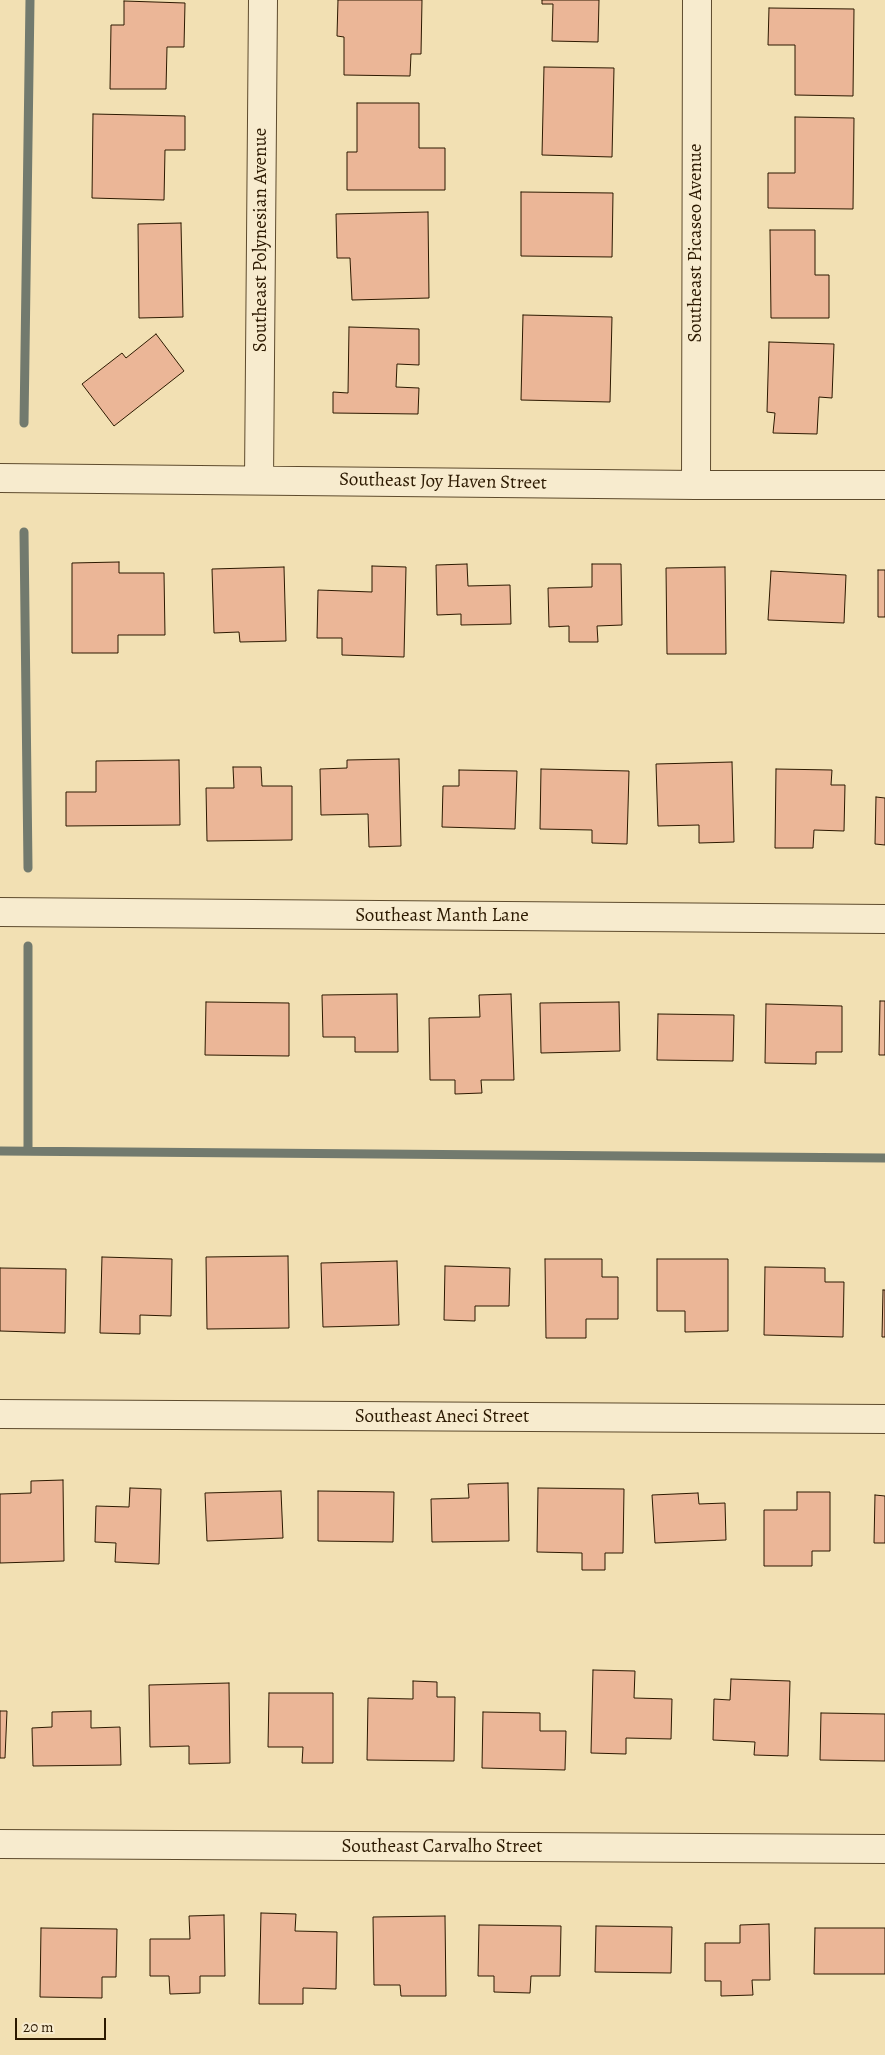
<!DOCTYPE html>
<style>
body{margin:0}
#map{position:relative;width:885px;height:2055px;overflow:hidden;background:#f2e0b3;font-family:Alegreya,serif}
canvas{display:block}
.scale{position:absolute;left:15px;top:2018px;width:91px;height:22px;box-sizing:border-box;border:2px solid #2c1900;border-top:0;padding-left:6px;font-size:15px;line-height:18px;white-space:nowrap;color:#2c1900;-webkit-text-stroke:4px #f7ebce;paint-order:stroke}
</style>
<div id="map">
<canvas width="885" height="2055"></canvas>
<div class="scale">20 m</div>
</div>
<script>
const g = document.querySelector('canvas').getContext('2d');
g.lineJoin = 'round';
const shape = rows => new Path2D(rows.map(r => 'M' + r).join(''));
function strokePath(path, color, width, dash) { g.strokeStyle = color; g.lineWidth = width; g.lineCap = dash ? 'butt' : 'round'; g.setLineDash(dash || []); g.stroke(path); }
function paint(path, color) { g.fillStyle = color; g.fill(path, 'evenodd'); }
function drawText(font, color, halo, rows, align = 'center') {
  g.font = font + ' Alegreya,serif'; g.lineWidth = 5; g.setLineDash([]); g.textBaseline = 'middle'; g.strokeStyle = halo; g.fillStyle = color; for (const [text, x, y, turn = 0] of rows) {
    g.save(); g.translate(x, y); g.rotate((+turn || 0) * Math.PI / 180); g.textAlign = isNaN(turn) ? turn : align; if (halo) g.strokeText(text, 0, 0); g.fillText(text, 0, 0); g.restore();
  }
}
strokePath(shape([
 [24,423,30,0],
 [24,532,28,868],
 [28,946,28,1151],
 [0,1151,885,1158]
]), '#727a6e', 9);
const building = shape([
 [338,0,422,0,421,54,411,54,410,76,344,75,344,37,337,36,338,0],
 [542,0,599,0,598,42,552,41,553,4,542,4,542,0],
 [124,1,185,3,184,47,167,47,166,89,110,89,111,25,124,25,124,1],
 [769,8,854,9,853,96,795,95,795,45,768,45,769,8],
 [544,67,614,68,612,157,542,155,544,67],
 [357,103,419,103,419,148,445,148,445,190,347,190,347,152,357,152,357,103],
 [93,114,185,116,185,150,165,150,164,200,92,198,93,114],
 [795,117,854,118,853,209,768,208,768,173,795,173,795,117],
 [521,192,613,193,612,257,521,256,521,192],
 [428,212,429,298,352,300,350,258,337,258,336,214,428,212],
 [181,223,183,317,139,318,138,224,181,223],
 [770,230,815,230,815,275,829,275,829,318,771,318,770,230],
 [523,315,612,317,610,402,521,400,523,315],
 [349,327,419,329,419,365,397,364,396,387,419,388,418,414,333,413,333,392,348,393,349,327],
 [156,334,184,371,114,426,82,384,122,353,126,358,156,334],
 [769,342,834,344,832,398,819,397,817,434,773,433,775,413,767,412,769,342],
 [119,562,119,573,164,573,165,635,118,635,118,653,72,653,72,563,119,562],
 [467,564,468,586,510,585,511,624,461,625,461,614,437,615,436,565,467,564],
 [592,564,621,564,622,625,597,626,598,642,569,642,569,626,549,627,548,588,592,587,592,564],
 [372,566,406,567,404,657,342,655,342,638,317,638,318,590,372,592,372,566],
 [284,567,286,641,240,642,239,632,214,633,212,569,284,567],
 [725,567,726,654,667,654,666,568,725,567],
 [878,570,885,570,885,617,878,617,878,570],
 [771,571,846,575,844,623,768,620,771,571],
 [399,759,401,846,369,847,368,814,321,815,320,769,347,768,347,760,399,759],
 [179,760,180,825,66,826,66,792,96,792,96,761,179,760],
 [732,762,734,842,699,843,699,825,658,826,656,764,732,762],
 [233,767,261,767,262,786,292,786,292,840,207,841,206,788,234,788,233,767],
 [541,769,629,771,627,844,592,843,592,830,540,829,541,769],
 [776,769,832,770,831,785,845,785,844,831,814,830,813,848,775,848,776,769],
 [459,770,517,771,515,829,442,827,443,786,459,786,459,770],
 [876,797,885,798,885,845,875,844,876,797],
 [397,994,398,1052,355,1052,355,1037,323,1037,322,995,397,994],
 [511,994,514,1080,481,1080,482,1093,455,1094,455,1080,430,1080,429,1018,480,1017,479,995,511,994],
 [880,1001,885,1001,885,1055,879,1055,880,1001],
 [206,1002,289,1003,289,1056,205,1055,206,1002],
 [619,1002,620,1051,541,1053,540,1003,619,1002],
 [766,1004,842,1006,842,1052,816,1052,816,1064,765,1063,766,1004],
 [658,1014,734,1015,733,1061,657,1060,658,1014],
 [288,1256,289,1328,207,1329,206,1257,288,1256],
 [102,1257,172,1259,171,1316,140,1315,140,1334,100,1333,102,1257],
 [545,1259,602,1259,602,1277,618,1277,618,1319,586,1319,586,1338,546,1338,545,1259],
 [657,1259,728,1259,728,1331,685,1332,685,1311,657,1311,657,1259],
 [397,1261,399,1325,323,1327,321,1263,397,1261],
 [445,1266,510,1268,509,1306,475,1306,475,1321,444,1320,445,1266],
 [765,1267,825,1268,825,1282,844,1282,843,1337,764,1335,765,1267],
 [0,1268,66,1269,65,1333,0,1331,0,1268],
 [883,1290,885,1290,885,1337,882,1337,883,1290],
 [63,1480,64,1561,0,1563,0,1494,31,1493,31,1481,63,1480],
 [508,1483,509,1541,432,1542,431,1499,469,1498,468,1484,508,1483],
 [130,1488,161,1489,159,1564,115,1562,116,1543,95,1542,96,1506,129,1507,130,1488],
 [538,1488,624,1489,623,1553,605,1553,605,1570,582,1570,582,1553,537,1552,538,1488],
 [281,1491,283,1538,207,1541,205,1493,281,1491],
 [318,1491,394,1492,393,1542,318,1541,318,1491],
 [797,1492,830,1492,830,1551,812,1551,812,1566,764,1566,764,1510,797,1510,797,1492],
 [698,1493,699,1504,725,1503,726,1540,655,1543,652,1495,698,1493],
 [875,1495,885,1496,885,1543,874,1543,875,1495],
 [593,1670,635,1671,634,1698,672,1699,671,1739,626,1738,626,1754,591,1753,593,1670],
 [731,1679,790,1681,788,1756,754,1755,755,1742,713,1740,714,1699,730,1700,731,1679],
 [413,1681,437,1682,437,1697,455,1697,454,1761,367,1760,368,1698,413,1699,413,1681],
 [229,1683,230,1763,189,1764,189,1746,150,1747,149,1685,229,1683],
 [269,1693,333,1693,333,1763,302,1763,303,1747,268,1747,269,1693],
 [0,1711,7,1711,5,1758,0,1758,0,1711],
 [91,1711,91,1728,120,1727,121,1765,33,1766,32,1728,52,1727,52,1712,91,1711],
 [483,1712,540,1713,540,1731,566,1731,565,1770,482,1768,483,1712],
 [821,1713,885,1714,885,1761,820,1760,821,1713],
 [261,1913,296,1914,295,1931,337,1932,336,1989,303,1988,303,2004,259,2004,261,1913],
 [224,1915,225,1976,200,1976,200,1993,170,1994,169,1976,150,1976,150,1939,190,1939,189,1916,224,1915],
 [445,1916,446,1996,401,1996,400,1985,374,1985,373,1917,445,1916],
 [769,1924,770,1980,752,1980,753,1995,721,1996,721,1981,705,1981,705,1943,740,1943,740,1925,769,1924],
 [479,1925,561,1926,560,1976,531,1976,530,1993,494,1992,494,1976,478,1976,479,1925],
 [596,1926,672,1927,671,1973,595,1972,596,1926],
 [41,1928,117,1929,116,1977,102,1977,102,1998,40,1997,41,1928],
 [815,1928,885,1928,885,1974,814,1974,815,1928]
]);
paint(building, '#ebb697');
strokePath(building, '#2c1900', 1);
const minor = shape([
 [0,478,696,485,885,485],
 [259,480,263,0],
 [696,485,697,0],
 [0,912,885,919],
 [0,1414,885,1419],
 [0,1844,885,1849]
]);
strokePath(minor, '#5e4b2d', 30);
strokePath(minor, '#f7ebce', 28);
drawText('19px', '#2c1900', '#f7ebce', [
 ["Southeast Polynesian Avenue",261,240,-90],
 ["Southeast Picaseo Avenue",696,243,-90],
 ["Southeast Joy Haven Street",443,482,1],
 ["Southeast Manth Lane",442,916],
 ["Southeast Aneci Street",442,1417],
 ["Southeast Carvalho Street",442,1847]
]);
</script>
